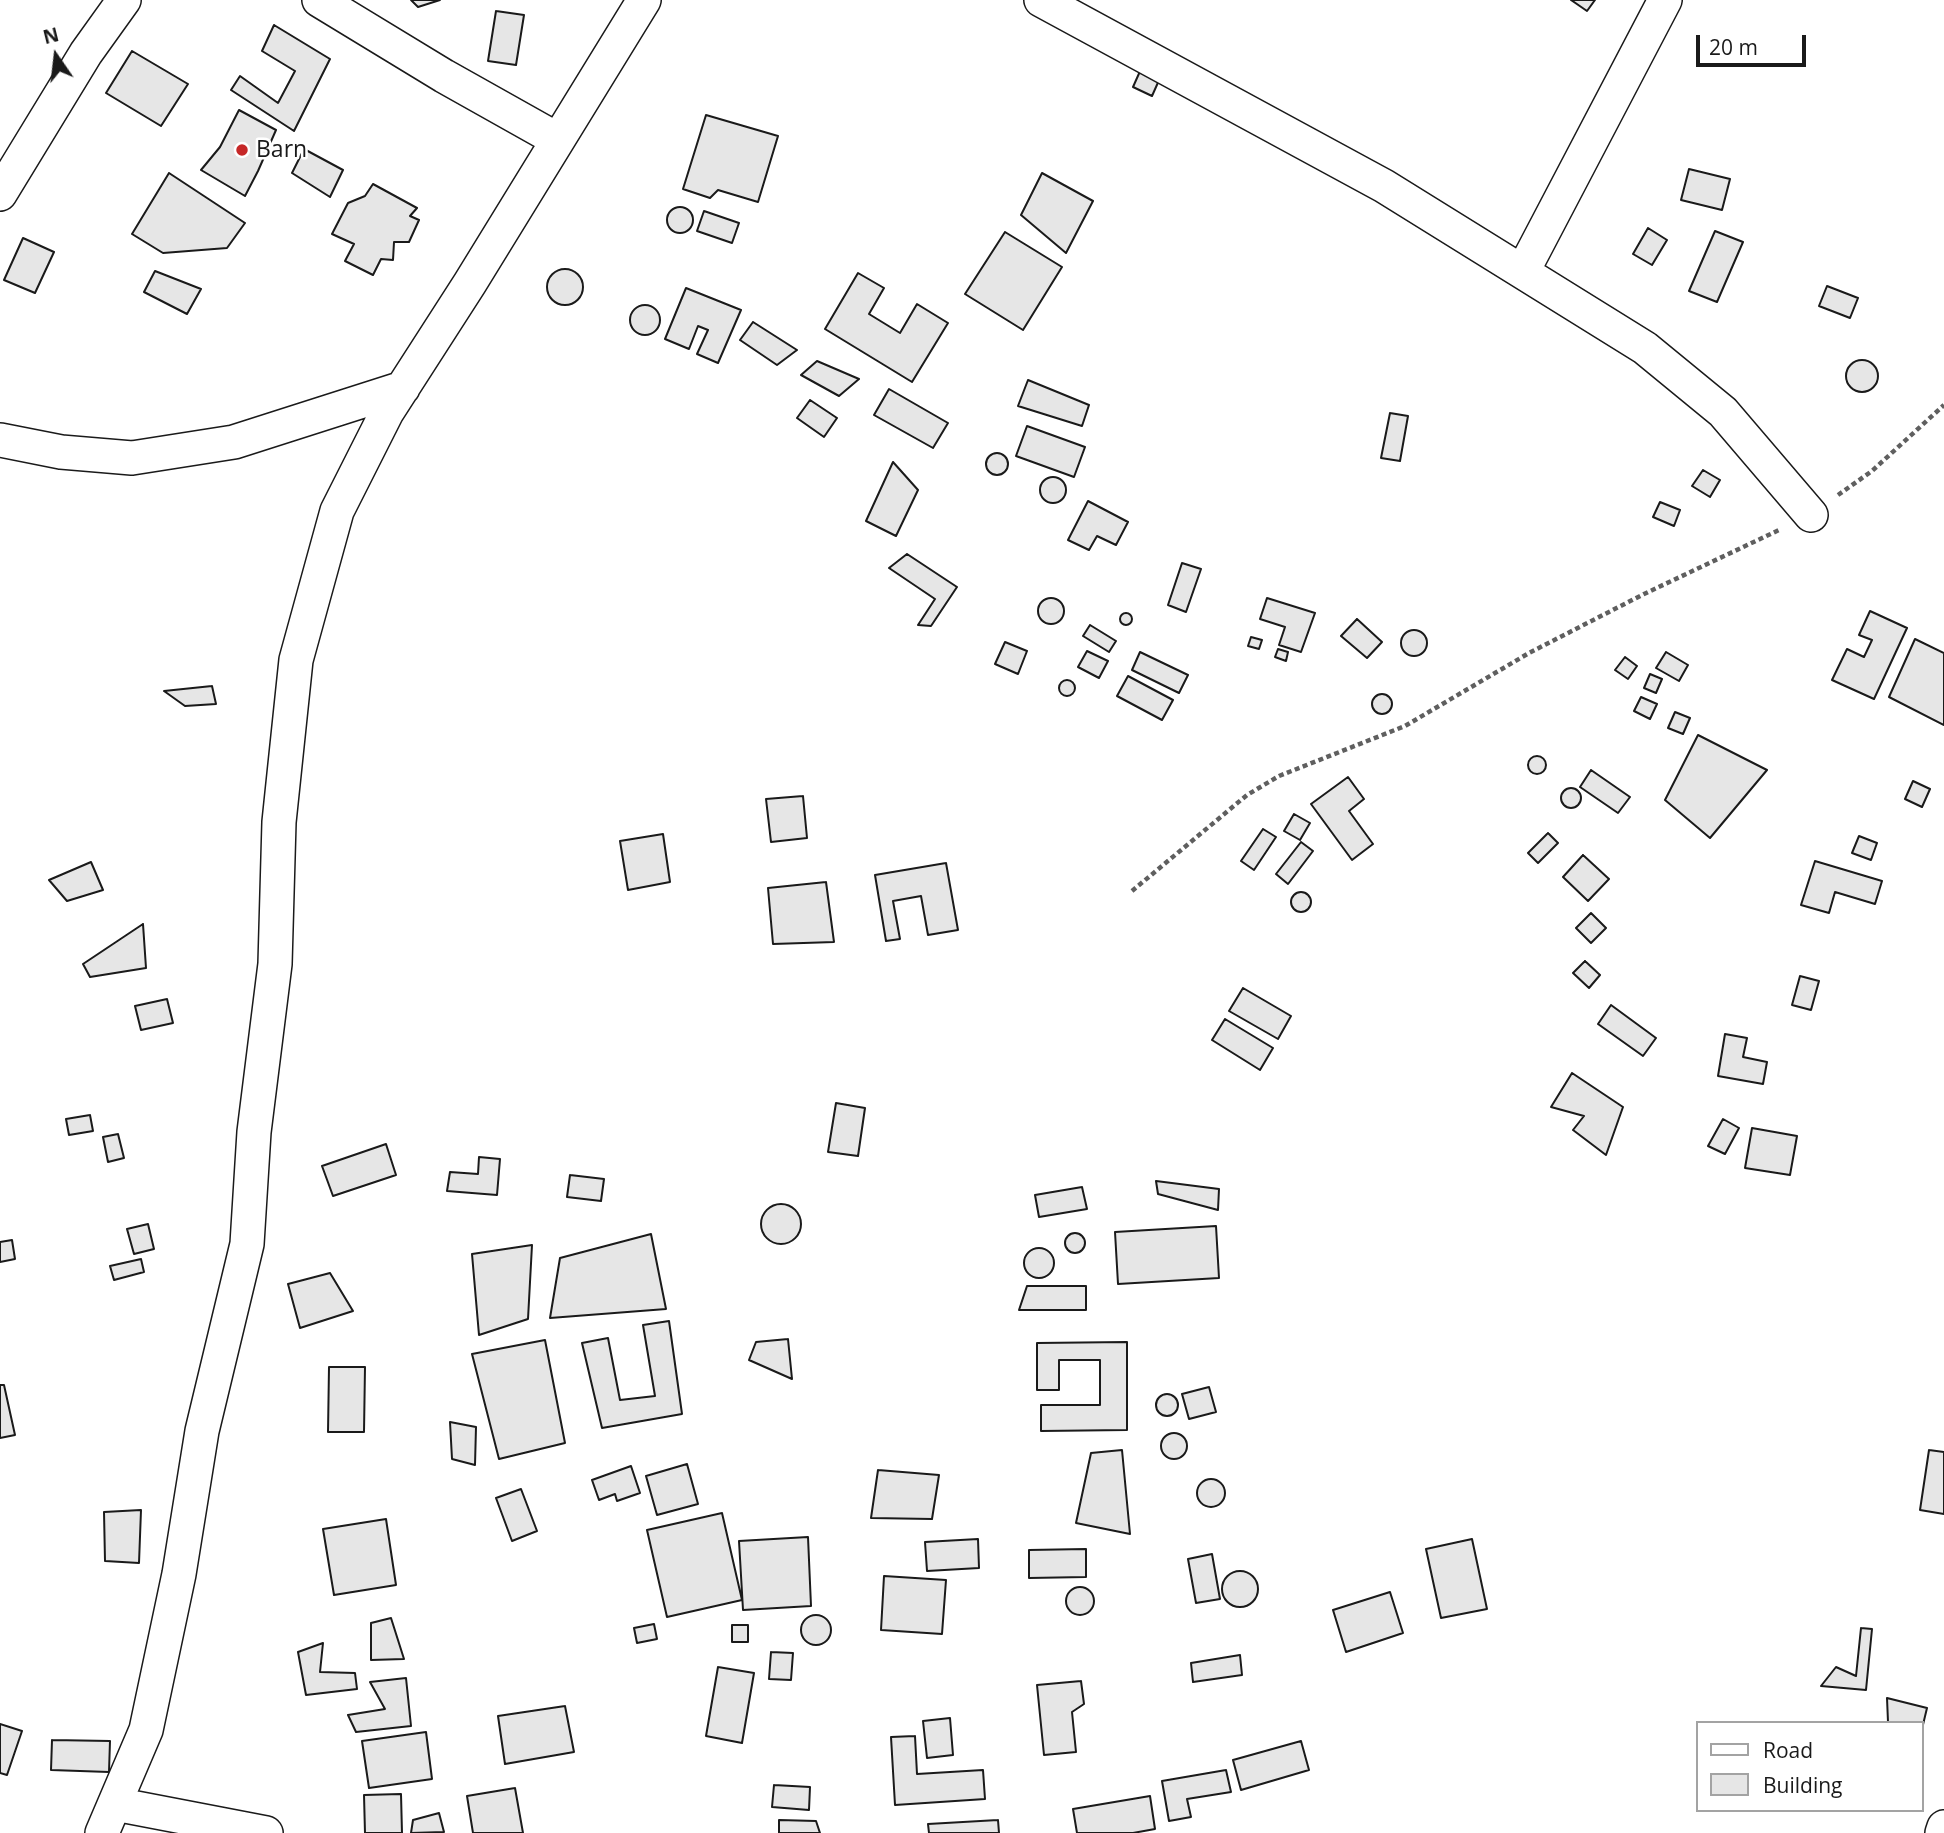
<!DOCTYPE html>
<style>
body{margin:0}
#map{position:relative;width:1944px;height:1833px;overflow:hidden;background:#fff;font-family:"Open Sans",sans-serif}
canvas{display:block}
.legend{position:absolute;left:1696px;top:1721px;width:228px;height:91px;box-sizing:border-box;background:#fff;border:2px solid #a3a3a3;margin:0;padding:9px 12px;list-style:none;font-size:21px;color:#1a1a1a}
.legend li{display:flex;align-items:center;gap:14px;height:35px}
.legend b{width:35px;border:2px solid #a3a3a3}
.north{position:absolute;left:21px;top:21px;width:70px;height:70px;-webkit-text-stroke:5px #fff;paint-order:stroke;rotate:346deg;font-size:19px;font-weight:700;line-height:28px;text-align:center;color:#1a1a1a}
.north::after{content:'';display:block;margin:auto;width:24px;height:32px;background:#1a1a1a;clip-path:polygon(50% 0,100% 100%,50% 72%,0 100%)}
.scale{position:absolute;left:1696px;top:35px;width:110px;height:32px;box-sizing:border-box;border:4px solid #1a1a1a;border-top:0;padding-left:9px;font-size:21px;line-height:24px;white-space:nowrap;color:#1a1a1a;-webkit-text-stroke:5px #fff;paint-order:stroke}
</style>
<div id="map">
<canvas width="1944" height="1833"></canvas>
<ul class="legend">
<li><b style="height:9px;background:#fff"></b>Road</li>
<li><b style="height:19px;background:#e6e6e6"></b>Building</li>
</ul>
<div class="north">N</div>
<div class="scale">20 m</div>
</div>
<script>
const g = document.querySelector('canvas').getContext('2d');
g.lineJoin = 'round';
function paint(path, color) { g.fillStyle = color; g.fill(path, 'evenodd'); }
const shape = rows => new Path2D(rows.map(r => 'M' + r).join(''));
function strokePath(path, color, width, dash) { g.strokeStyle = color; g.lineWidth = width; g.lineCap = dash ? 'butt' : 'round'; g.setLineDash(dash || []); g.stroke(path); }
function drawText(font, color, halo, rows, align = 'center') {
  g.font = font + ' "Open Sans",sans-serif'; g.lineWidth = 5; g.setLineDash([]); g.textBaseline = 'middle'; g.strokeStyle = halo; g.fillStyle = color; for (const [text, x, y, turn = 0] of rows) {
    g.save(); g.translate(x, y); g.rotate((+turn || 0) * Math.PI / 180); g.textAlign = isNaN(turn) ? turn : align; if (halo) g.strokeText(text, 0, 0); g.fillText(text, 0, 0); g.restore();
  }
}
const building = shape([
 [411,0,440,0,418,7,411,0],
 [1571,0,1595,0,1587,11,1571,0],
 [496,11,524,15,516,65,488,61,496,11],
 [274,25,330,59,294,131,231,90,240,76,278,103,295,71,262,51,274,25],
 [132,51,188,84,161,126,106,93,132,51],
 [1141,69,1160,78,1152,96,1133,87,1141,69],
 [239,110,276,130,258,171,245,196,201,170,220,147,239,110],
 [706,115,778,136,758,202,718,190,710,198,683,189,706,115],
 [304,149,343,170,330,197,292,173,304,149],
 [1689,169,1730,179,1722,210,1681,200,1689,169],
 [169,173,245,223,227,248,163,253,132,234,169,173],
 [1042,173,1093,201,1066,253,1021,215,1042,173],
 [373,184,417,208,410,216,419,220,409,242,394,242,393,260,381,259,373,275,345,261,354,244,332,234,348,203,365,196,373,184],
 '667 220a13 13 0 1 1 26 0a13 13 0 1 1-26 0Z',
 [704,211,739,223,732,243,697,231,704,211],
 [1648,228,1667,240,1652,265,1633,254,1648,228],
 [1715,231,1743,242,1717,302,1689,291,1715,231],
 [1005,232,1062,267,1023,330,965,294,1005,232],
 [23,238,54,252,35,293,4,280,23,238],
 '547 287a18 18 0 1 1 36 0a18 18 0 1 1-36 0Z',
 [155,271,201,289,187,314,144,292,155,271],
 [858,273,884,288,869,314,900,333,917,304,948,323,912,382,825,329,858,273],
 [1827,286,1858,298,1850,318,1819,306,1827,286],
 [686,288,741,310,718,363,697,354,708,330,698,326,689,349,665,339,686,288],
 '630 320a15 15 0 1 1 30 0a15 15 0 1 1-30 0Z',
 [753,322,797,350,777,365,740,340,753,322],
 '1846 376a16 16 0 1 1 32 0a16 16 0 1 1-32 0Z',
 [817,361,859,379,839,396,801,375,817,361],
 [1028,380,1089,405,1082,426,1018,406,1028,380],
 [889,389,948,423,933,448,874,415,889,389],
 [810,400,837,418,824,437,797,418,810,400],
 [1390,413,1408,416,1400,461,1381,458,1390,413],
 [1027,426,1085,447,1074,477,1016,456,1027,426],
 '986 464a11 11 0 1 1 22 0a11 11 0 1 1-22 0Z',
 [893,462,918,490,896,536,866,521,893,462],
 [1703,470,1720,480,1710,497,1692,486,1703,470],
 '1040 490a13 13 0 1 1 26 0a13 13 0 1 1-26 0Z',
 [1088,501,1128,522,1116,545,1097,536,1089,550,1068,540,1088,501],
 [1660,502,1680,510,1674,526,1653,517,1660,502],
 [907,554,957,587,931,626,918,625,935,599,889,568,907,554],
 [1182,563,1201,569,1186,612,1168,605,1182,563],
 '1038 611a13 13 0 1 1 26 0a13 13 0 1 1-26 0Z',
 [1267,598,1315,613,1301,652,1279,645,1285,627,1260,619,1267,598],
 [1870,611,1907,628,1874,699,1832,680,1847,649,1864,657,1872,640,1859,635,1870,611],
 '1120 619a6 6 0 1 1 12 0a6 6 0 1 1-12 0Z',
 [1357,619,1382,642,1367,658,1341,636,1357,619],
 [1090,625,1116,641,1109,652,1083,636,1090,625],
 '1401 643a13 13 0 1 1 26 0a13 13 0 1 1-26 0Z',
 [1251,637,1262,640,1259,649,1248,646,1251,637],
 [1915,639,1944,653,1944,725,1889,697,1915,639],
 [1005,642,1027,651,1018,674,995,664,1005,642],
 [1278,649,1288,652,1286,661,1275,657,1278,649],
 [1087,651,1108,661,1099,678,1078,667,1087,651],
 [1140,652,1188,675,1179,693,1132,670,1140,652],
 [1666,652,1688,665,1679,681,1656,668,1666,652],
 [1625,657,1637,666,1628,679,1615,670,1625,657],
 [1650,674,1662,679,1656,693,1644,688,1650,674],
 [1128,676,1173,700,1162,720,1117,696,1128,676],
 '1059 688a8 8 0 1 1 16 0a8 8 0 1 1-16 0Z',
 [212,686,216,704,185,706,164,691,212,686],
 '1372 704a10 10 0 1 1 20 0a10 10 0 1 1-20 0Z',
 [1641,697,1657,704,1650,719,1634,711,1641,697],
 [1675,712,1690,718,1683,734,1668,728,1675,712],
 [1698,735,1767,770,1710,838,1665,800,1698,735],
 '1528 765a9 9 0 1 1 18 0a9 9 0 1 1-18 0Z',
 [1591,770,1630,797,1618,813,1580,787,1591,770],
 [1348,777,1364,799,1349,811,1373,844,1352,860,1311,804,1348,777],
 [1913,781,1930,789,1922,807,1905,799,1913,781],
 '1561 798a10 10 0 1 1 20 0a10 10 0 1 1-20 0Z',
 [803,796,807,838,771,842,766,799,803,796],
 [1294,814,1310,823,1300,840,1284,831,1294,814],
 [1263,829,1276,837,1254,870,1241,861,1263,829],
 [1548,833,1558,843,1538,863,1528,853,1548,833],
 [663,834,670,882,628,890,620,841,663,834],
 [1859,836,1877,843,1871,860,1852,853,1859,836],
 [1301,842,1313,851,1288,884,1276,874,1301,842],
 [1583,855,1609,879,1588,901,1563,877,1583,855],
 [1815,861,1882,881,1875,904,1835,892,1829,913,1801,905,1815,861],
 [91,862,103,890,67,901,49,880,91,862],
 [946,863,958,930,928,935,921,896,893,901,900,939,886,941,875,875,946,863],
 [826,882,834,942,773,944,768,888,826,882],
 '1291 902a10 10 0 1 1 20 0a10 10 0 1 1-20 0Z',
 [1591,913,1606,928,1591,943,1576,928,1591,913],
 [143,924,146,968,90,977,83,964,143,924],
 [1585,961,1600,975,1589,988,1573,973,1585,961],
 [1800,976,1819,981,1811,1010,1792,1005,1800,976],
 [1243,988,1291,1016,1278,1039,1229,1011,1243,988],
 [167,999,173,1023,141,1030,135,1006,167,999],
 [1611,1005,1656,1038,1643,1056,1598,1024,1611,1005],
 [1225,1019,1273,1048,1260,1070,1212,1040,1225,1019],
 [1725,1034,1747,1038,1743,1057,1767,1062,1763,1084,1718,1076,1725,1034],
 [1572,1073,1623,1107,1606,1155,1573,1130,1584,1116,1551,1107,1572,1073],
 [836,1103,865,1108,858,1156,828,1152,836,1103],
 [90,1115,93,1131,69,1135,66,1119,90,1115],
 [1723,1119,1739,1128,1725,1154,1708,1146,1723,1119],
 [1752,1128,1797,1136,1790,1175,1745,1168,1752,1128],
 [118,1134,124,1158,108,1162,103,1137,118,1134],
 [386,1144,396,1175,333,1196,322,1166,386,1144],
 [479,1157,500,1159,497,1195,447,1191,450,1172,478,1174,479,1157],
 [570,1175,604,1179,601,1201,567,1197,570,1175],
 [1156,1181,1219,1189,1218,1210,1158,1194,1156,1181],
 [1082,1187,1087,1209,1039,1217,1035,1195,1082,1187],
 '761 1224a20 20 0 1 1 40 0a20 20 0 1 1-40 0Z',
 [148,1224,154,1249,134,1254,127,1229,148,1224],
 [1216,1226,1219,1278,1118,1284,1115,1232,1216,1226],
 '1065 1243a10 10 0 1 1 20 0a10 10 0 1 1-20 0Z',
 [651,1234,666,1309,550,1318,560,1258,651,1234],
 [12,1240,15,1259,0,1262,0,1242,12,1240],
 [532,1245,528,1319,479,1335,472,1254,532,1245],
 '1024 1263a15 15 0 1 1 30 0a15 15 0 1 1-30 0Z',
 [141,1259,144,1272,114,1280,110,1266,141,1259],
 [330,1273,353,1311,300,1328,288,1284,330,1273],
 [1027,1286,1086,1286,1086,1310,1019,1310,1027,1286],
 [669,1321,682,1414,602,1428,582,1343,608,1338,620,1400,655,1396,643,1325,669,1321],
 [788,1339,792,1379,749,1360,756,1342,788,1339],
 [545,1340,565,1443,499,1459,472,1354,545,1340],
 [1127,1342,1127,1430,1041,1431,1041,1405,1100,1405,1100,1360,1059,1360,1059,1390,1037,1390,1037,1343,1127,1342],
 [329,1367,365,1367,364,1432,328,1432,329,1367],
 [0,1385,4,1385,15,1435,0,1438,0,1385],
 [1209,1387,1216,1412,1189,1419,1182,1394,1209,1387],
 '1156 1405a11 11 0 1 1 22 0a11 11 0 1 1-22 0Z',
 [450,1422,476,1427,475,1465,452,1459,450,1422],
 '1161 1446a13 13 0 1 1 26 0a13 13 0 1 1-26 0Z',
 [1122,1450,1130,1534,1076,1523,1091,1453,1122,1450],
 [1929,1450,1944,1452,1944,1514,1920,1510,1929,1450],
 [687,1464,698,1504,657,1515,646,1476,687,1464],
 [631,1466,640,1493,617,1501,615,1494,599,1500,592,1480,631,1466],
 [878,1470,939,1475,932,1519,871,1518,878,1470],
 '1197 1493a14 14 0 1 1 28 0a14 14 0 1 1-28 0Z',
 [521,1489,537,1531,512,1541,496,1498,521,1489],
 [141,1510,139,1563,105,1561,104,1512,141,1510],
 [722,1513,742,1600,667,1617,647,1530,722,1513],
 [386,1519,396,1585,334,1595,323,1529,386,1519],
 [808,1537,811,1606,743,1610,739,1541,808,1537],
 [978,1539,979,1568,927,1571,925,1542,978,1539],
 [1472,1539,1487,1609,1441,1618,1426,1549,1472,1539],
 [1086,1549,1086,1577,1029,1578,1029,1550,1086,1549],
 [1212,1554,1220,1599,1196,1603,1188,1559,1212,1554],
 '1222 1589a18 18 0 1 1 36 0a18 18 0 1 1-36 0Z',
 [884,1576,946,1580,942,1634,881,1630,884,1576],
 '1066 1601a14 14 0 1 1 28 0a14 14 0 1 1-28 0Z',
 [1390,1592,1403,1633,1346,1652,1333,1610,1390,1592],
 '801 1630a15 15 0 1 1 30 0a15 15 0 1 1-30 0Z',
 [391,1618,404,1659,371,1660,371,1623,391,1618],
 [654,1624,657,1639,637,1643,634,1628,654,1624],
 [732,1625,748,1625,748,1642,732,1642,732,1625],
 [1861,1628,1872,1629,1866,1690,1821,1686,1836,1667,1856,1676,1861,1628],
 [323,1643,320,1672,355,1673,357,1689,306,1695,298,1652,323,1643],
 [771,1652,793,1653,791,1680,769,1679,771,1652],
 [1240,1655,1242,1675,1193,1682,1191,1663,1240,1655],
 [718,1667,754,1673,742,1743,706,1736,718,1667],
 [406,1678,411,1726,356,1732,348,1715,385,1709,370,1682,406,1678],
 [1081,1681,1084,1704,1072,1712,1076,1752,1044,1755,1037,1685,1081,1681],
 [1887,1698,1927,1708,1921,1733,1921,1723,1888,1722,1887,1698],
 [565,1706,574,1752,505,1764,498,1716,565,1706],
 [950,1718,953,1755,927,1758,923,1721,950,1718],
 [0,1724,22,1731,7,1775,0,1773,0,1724],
 [426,1732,432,1779,369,1788,362,1741,426,1732],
 [915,1736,917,1774,983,1770,985,1799,895,1805,891,1737,915,1736],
 [52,1740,110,1741,109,1772,51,1770,52,1740],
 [1301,1741,1309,1770,1241,1790,1233,1760,1301,1741],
 [1226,1770,1231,1792,1187,1799,1191,1817,1169,1821,1162,1781,1226,1770],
 [774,1785,810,1787,809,1810,772,1807,774,1785],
 [515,1788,523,1833,473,1833,467,1796,515,1788],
 [401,1794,402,1833,365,1833,364,1795,401,1794],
 [1150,1796,1155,1829,1133,1833,1077,1833,1073,1809,1150,1796],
 [439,1813,444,1832,411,1833,413,1820,439,1813],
 [779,1820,816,1821,820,1833,779,1833,779,1820],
 [998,1820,999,1833,929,1833,928,1824,998,1820]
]);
paint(building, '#e6e6e6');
strokePath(building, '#1a1a1a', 2);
const street = shape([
 [319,0,444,76,558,140],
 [1041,0,1384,186,1645,348,1723,412,1811,515],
 [0,194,86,53,124,0],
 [1523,271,1665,0],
 [0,440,61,452,132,458,234,442,403,388],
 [115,1804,266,1833],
 [102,1833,146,1730,179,1574,202,1431,247,1244,254,1132,275,964,279,822,296,660,337,511,387,412,470,283,644,0],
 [1942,1833,1944,1827]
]);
strokePath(street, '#1a1a1a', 36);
strokePath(shape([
 [1838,495,1872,471,1944,405],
 [1132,891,1247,795,1279,776,1405,726,1529,653,1644,594,1779,530]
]), '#5f5f5f', 4.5, [5, 3.5]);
strokePath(street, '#fff', 33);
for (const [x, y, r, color] of [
 [242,150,7,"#c62828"]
]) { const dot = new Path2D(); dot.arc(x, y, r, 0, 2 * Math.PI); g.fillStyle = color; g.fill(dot); strokePath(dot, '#fff', 2.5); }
drawText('23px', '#1a1a1a', '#fff', [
 ["Barn",256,150]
], 'left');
</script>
